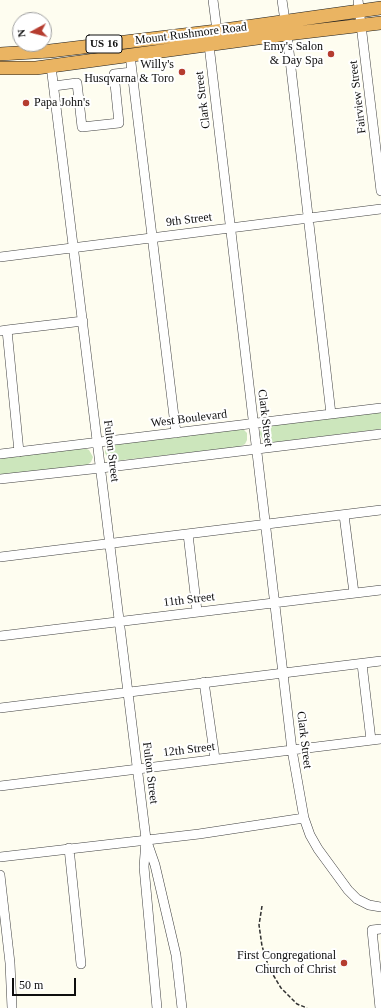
<!DOCTYPE html>
<style>
body{margin:0}
#map{position:relative;width:381px;height:1008px;overflow:hidden;background:#fefdf0;font-family:"Times New Roman",serif}
canvas{display:block}
.north{position:absolute;left:12px;top:12px;width:40px;height:40px;box-sizing:border-box;background:#fff;border:1px solid #9f9f9f;border-radius:50%;rotate:263deg;font-size:11px;font-weight:700;line-height:16px;text-align:center;color:#0e0e0e}
.north::after{content:'';display:block;margin:auto;width:14px;height:18px;background:#b53c2f;clip-path:polygon(50% 0,100% 100%,50% 72%,0 100%)}
.scale{position:absolute;left:12px;top:978px;width:64px;height:18px;box-sizing:border-box;border:2px solid #0e0e0e;border-top:0;padding-left:5px;font-size:12px;line-height:14px;white-space:nowrap;color:#0e0e0e;-webkit-text-stroke:3px #fff;paint-order:stroke}
</style>
<div id="map">
<canvas width="381" height="1008"></canvas>
<div class="north">N</div>
<div class="scale">50 m</div>
</div>
<script>
const g = document.querySelector('canvas').getContext('2d');
g.lineJoin = 'round';
function paint(path, color) { g.fillStyle = color; g.fill(path, 'evenodd'); }
const shape = rows => new Path2D(rows.map(r => 'M' + r).join(''));
function strokePath(path, color, width, dash) { g.strokeStyle = color; g.lineWidth = width; g.lineCap = dash ? 'butt' : 'round'; g.setLineDash(dash || []); g.stroke(path); }
function drawText(font, color, halo, rows, align = 'center') {
  g.font = font + ' "Times New Roman",serif'; g.lineWidth = 4; g.setLineDash([]); g.textBaseline = 'middle'; g.strokeStyle = halo; g.fillStyle = color; for (const [text, x, y, turn = 0] of rows) {
    g.save(); g.translate(x, y); g.rotate((+turn || 0) * Math.PI / 180); g.textAlign = isNaN(turn) ? turn : align; if (halo) g.strokeText(text, 0, 0); g.fillText(text, 0, 0); g.restore();
  }
}
paint(shape([
 [381,411,381,429,269,443,263,440,260,435,260,432,263,426],
 [243,429,247,433,247,440,245,444,239,447,114,461,109,460,105,453,105,451,109,445],
 [84,448,89,450,93,457,91,462,87,465,0,475,0,458]
]), '#cce6bc');
const minor = shape([
 [213,0,217,31],
 [282,0,285,21],
 [358,0,381,191],
 [287,34,331,414],
 [209,45,292,750,304,818,310,835,318,849,348,890,357,899,369,905,381,907],
 [130,55,176,433],
 [51,66,146,839,155,865,176,955,182,1008],
 [54,86,77,83,82,127,119,123,114,74,132,72],
 [0,257,381,209],
 [7,330,83,321],
 [0,331,7,330,19,452],
 [0,454,381,408],
 [0,479,101,468,381,434],
 [344,515,354,593],
 [188,534,197,611],
 [0,557,381,510],
 [0,636,381,590],
 [362,664,371,740],
 [204,682,215,759],
 [0,708,381,661],
 [0,786,381,739],
 [146,840,144,867,157,1008],
 [69,848,81,964],
 [0,857,199,834,304,818],
 [0,875,10,963,12,1008],
 [380,1008,372,930,381,929]
]);
const highway = shape([
 [0,54,50,51,217,31,381,8],
 [0,68,36,68,51,66,287,34,381,23]
]);
strokePath(minor, '#414141', 10);
strokePath(highway, '#1f1f1f', 14);
strokePath(shape([
 [262,906,259,925,262,946,269,968,281,988,297,1004,307,1008]
]), '#303030', 1.5, [4, 2]);
strokePath(minor, '#fff', 9);
strokePath(highway, '#eab462', 13);
for (const [x, y, r, color] of [
 [331,54,4,"#b53c2f"],
 [182,72,4,"#b53c2f"],
 [26,103,4,"#b53c2f"],
 [344,963,4,"#b53c2f"]
]) { const dot = new Path2D(); dot.arc(x, y, r, 0, 2 * Math.PI); g.fillStyle = color; g.fill(dot); strokePath(dot, '#fff', 1.5); }
for (const [x, y, w] of [
 [104,44,36]
]) { const box = new Path2D(); box.roundRect(x - w / 2, y - 9, w, 18, 3); g.fillStyle = '#fff'; g.fill(box); strokePath(box, '#0e0e0e', 1); }
drawText('bold 11px', '#0e0e0e', null, [
 ["US 16",104,44]
]);
drawText('12px', '#0e0e0e', '#fff', [
 ["Mount Rushmore Road",191,34,-7],
 ["Fairview Street",358,97,-97],
 ["Clark Street",203,100,-97],
 ["9th Street",189,220,-7],
 ["Clark Street",265,418,83],
 ["West Boulevard",189,419,-7],
 ["Fulton Street",111,451,83],
 ["11th Street",189,600,-7],
 ["Clark Street",304,740,83],
 ["12th Street",189,750,-7],
 ["Fulton Street",150,773,83]
]);
drawText('12px', '#0e0e0e', '#fff', [
 ["Emy's Salon",323,47],
 ["& Day Spa",323,61],
 ["Willy's",174,65],
 ["Husqvarna & Toro",174,79],
 ["Papa John's",34,103,"left"],
 ["First Congregational",336,956],
 ["Church of Christ",336,970]
], 'right');
</script>
